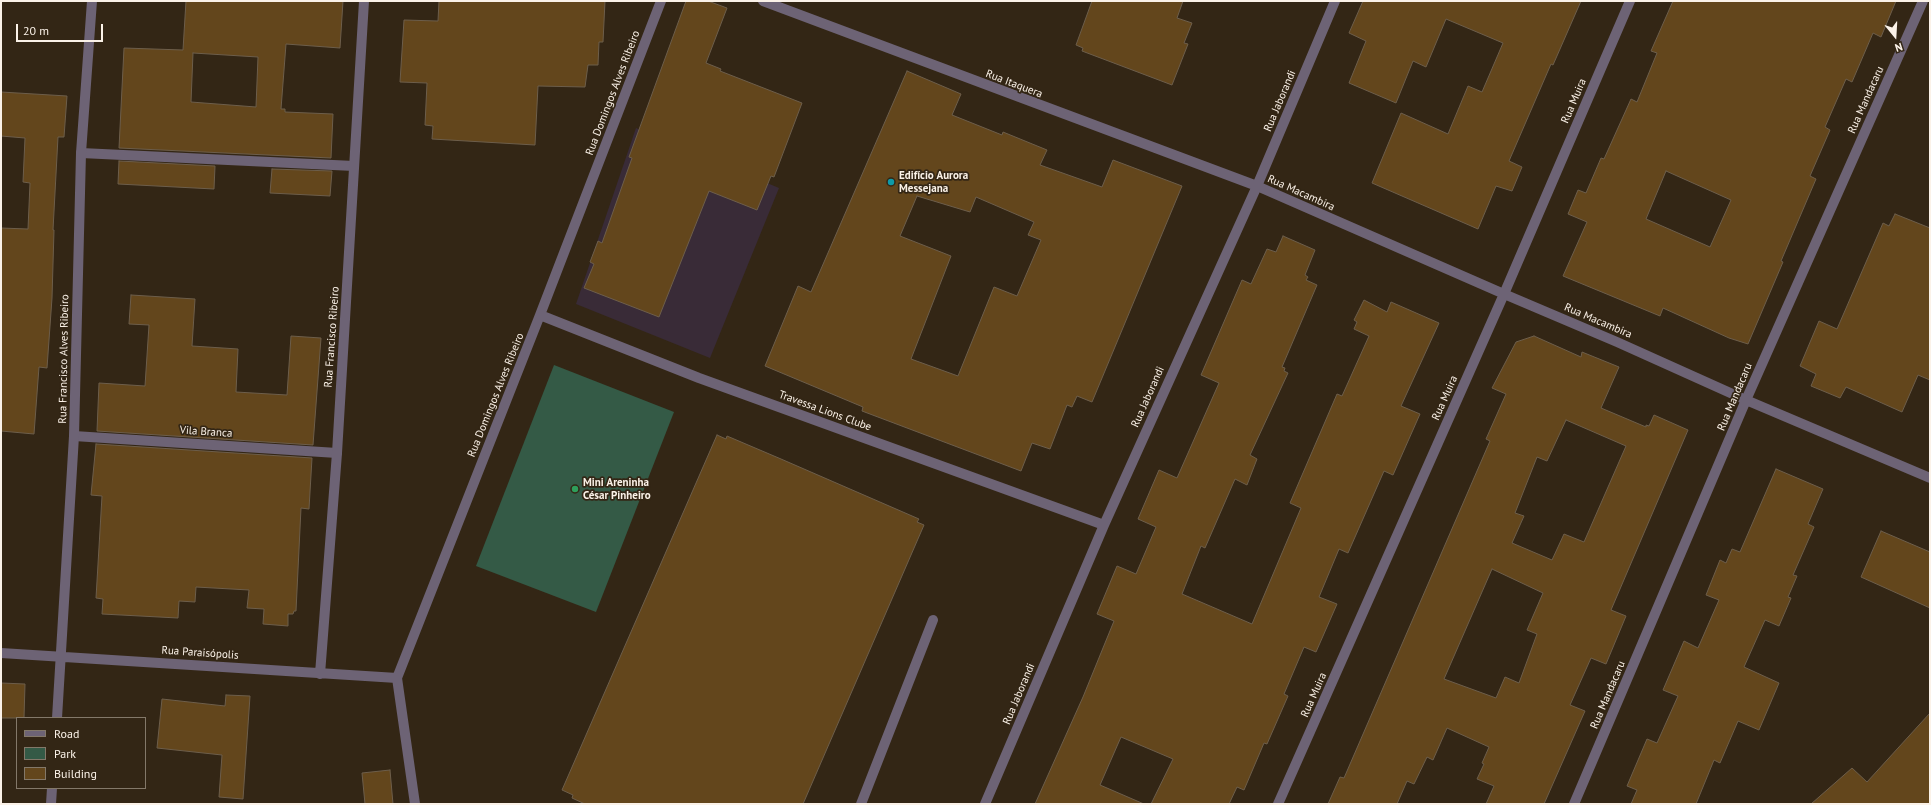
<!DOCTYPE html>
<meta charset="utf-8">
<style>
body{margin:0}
#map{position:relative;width:1931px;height:805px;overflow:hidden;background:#332615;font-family:"PT Sans",sans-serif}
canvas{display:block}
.frame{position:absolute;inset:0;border:2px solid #fbf2e8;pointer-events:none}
.legend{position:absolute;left:16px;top:717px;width:130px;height:72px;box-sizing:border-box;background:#332615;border:1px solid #837869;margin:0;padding:5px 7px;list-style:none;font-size:12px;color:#fbf2e8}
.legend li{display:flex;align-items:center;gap:8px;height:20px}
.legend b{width:20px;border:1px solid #837869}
.north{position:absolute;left:1875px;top:16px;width:40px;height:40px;-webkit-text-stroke:3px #332615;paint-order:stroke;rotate:162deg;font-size:11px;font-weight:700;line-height:16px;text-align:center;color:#fbf2e8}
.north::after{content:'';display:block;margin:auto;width:14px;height:18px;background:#fbf2e8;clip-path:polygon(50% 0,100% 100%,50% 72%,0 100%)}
.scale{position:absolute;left:16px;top:24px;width:87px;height:18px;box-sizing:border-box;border:2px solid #fbf2e8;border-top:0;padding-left:5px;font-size:12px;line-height:14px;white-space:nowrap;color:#fbf2e8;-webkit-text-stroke:3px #332615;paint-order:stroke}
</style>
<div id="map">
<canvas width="1931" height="805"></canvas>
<div class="frame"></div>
<ul class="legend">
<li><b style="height:5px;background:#6d6375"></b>Road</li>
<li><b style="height:11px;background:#345a46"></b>Park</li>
<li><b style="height:11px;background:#63461c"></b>Building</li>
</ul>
<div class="north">N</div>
<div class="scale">20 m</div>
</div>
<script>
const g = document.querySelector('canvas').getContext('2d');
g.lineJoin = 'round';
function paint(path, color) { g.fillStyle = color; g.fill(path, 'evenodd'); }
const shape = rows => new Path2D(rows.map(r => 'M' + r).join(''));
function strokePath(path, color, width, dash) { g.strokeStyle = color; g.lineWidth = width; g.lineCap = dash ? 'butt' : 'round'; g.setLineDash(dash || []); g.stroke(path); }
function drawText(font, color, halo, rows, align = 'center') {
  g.font = font + ' "PT Sans",sans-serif'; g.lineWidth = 3.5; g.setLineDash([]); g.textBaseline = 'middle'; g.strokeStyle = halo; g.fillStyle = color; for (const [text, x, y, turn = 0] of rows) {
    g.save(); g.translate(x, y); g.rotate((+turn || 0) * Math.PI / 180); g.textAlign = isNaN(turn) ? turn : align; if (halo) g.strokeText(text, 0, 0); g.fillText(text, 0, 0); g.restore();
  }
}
paint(shape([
 [636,128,779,188,710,358,576,304]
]), '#392b37');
paint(shape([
 [554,365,674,412,596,612,476,566]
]), '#345a46');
const building = shape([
 [186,1,343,1,340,48,286,44,281,109,285,109,285,112,333,114,331,158,119,148,124,48,183,50,186,1],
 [193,53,258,57,256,107,191,102,193,53],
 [439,1,605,1,603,42,599,42,598,65,588,65,585,87,538,86,535,145,432,139,433,126,425,125,427,83,400,82,404,20,438,21,439,1],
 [686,1,708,1,727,8,706,63,721,69,720,71,802,103,774,177,771,176,757,210,709,191,659,317,584,288,594,264,590,262,598,241,602,243,632,158,629,157,686,1],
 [1092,1,1183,1,1177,18,1192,23,1184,43,1188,44,1172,85,1082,51,1083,48,1076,45,1092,1],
 [1363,1,1581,1,1553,65,1551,64,1509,161,1522,167,1512,191,1496,186,1478,229,1372,183,1401,113,1448,134,1468,86,1482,92,1503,43,1446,19,1426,67,1413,61,1396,103,1349,83,1366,41,1349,33,1363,1],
 [1673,1,1896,1,1881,37,1873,33,1852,82,1846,79,1825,127,1830,130,1810,176,1816,179,1781,261,1783,262,1748,344,1729,338,1663,308,1660,316,1563,276,1587,222,1568,214,1578,190,1586,193,1601,158,1604,159,1631,99,1637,102,1657,53,1651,51,1673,1],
 [1666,171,1731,200,1710,247,1646,219,1666,171],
 [907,71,961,94,952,115,1002,135,1003,132,1047,150,1040,165,1102,187,1113,160,1182,186,1092,402,1077,396,1072,407,1067,405,1050,449,1032,443,1021,471,862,411,863,407,765,366,798,286,811,292,907,71],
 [917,196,970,212,976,197,1034,222,1028,235,1041,240,1017,296,994,287,958,376,911,359,951,256,900,236,917,196],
 [1,92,67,96,64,137,58,137,53,230,54,230,52,298,47,368,39,367,34,434,1,431,1,228,28,229,30,183,23,182,25,138,1,136,1,92],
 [119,161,215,166,214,189,118,184,119,161],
 [272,169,332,171,330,196,270,193,272,169],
 [1895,214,1930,228,1930,380,1918,375,1902,412,1846,387,1840,398,1811,386,1816,374,1800,366,1819,321,1837,329,1883,223,1889,226,1895,214],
 [1283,236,1315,250,1305,275,1308,277,1306,280,1317,285,1282,367,1285,368,1284,371,1288,373,1250,455,1257,459,1247,485,1235,479,1205,548,1201,546,1182,594,1252,624,1301,508,1290,503,1337,394,1342,396,1369,336,1354,329,1357,322,1354,320,1364,300,1387,312,1391,302,1439,323,1401,406,1420,414,1393,475,1384,471,1348,553,1339,549,1319,597,1337,604,1316,652,1304,647,1284,694,1288,696,1267,744,1264,743,1244,790,1237,787,1229,804,1151,804,1173,759,1121,737,1100,785,1144,804,1035,804,1083,697,1114,621,1097,614,1117,566,1136,574,1156,527,1138,519,1159,470,1177,478,1219,383,1201,375,1220,331,1242,280,1251,284,1267,249,1276,252,1283,236],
 [131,295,195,299,192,346,238,349,236,392,287,395,291,336,321,338,313,445,97,431,99,383,145,386,149,325,129,324,131,295],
 [1534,336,1581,357,1582,352,1619,367,1601,408,1646,427,1646,425,1649,426,1654,415,1688,430,1611,610,1626,616,1606,664,1591,658,1570,705,1585,711,1544,804,1486,804,1494,786,1477,779,1484,764,1482,763,1489,747,1447,728,1433,760,1427,757,1414,784,1407,781,1397,804,1328,804,1340,777,1344,778,1490,441,1486,439,1506,394,1492,388,1516,342,1534,336],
 [1566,420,1626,446,1584,542,1564,534,1552,560,1512,543,1524,516,1515,513,1537,457,1547,461,1566,420],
 [1492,569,1543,593,1527,630,1537,634,1519,683,1505,677,1496,698,1444,679,1492,569],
 [717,435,726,439,727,436,781,459,919,519,917,522,924,525,803,804,585,804,572,798,573,795,562,790,717,435],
 [96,444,312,458,309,509,301,508,296,611,294,611,293,614,288,614,288,626,263,624,264,609,247,608,249,590,196,587,195,602,179,601,178,618,102,614,103,599,96,598,102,496,91,495,96,444],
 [1776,469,1823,489,1808,524,1814,527,1793,575,1797,576,1788,597,1791,598,1779,626,1765,620,1744,667,1779,683,1759,730,1738,721,1720,763,1714,760,1696,804,1631,804,1637,790,1627,786,1647,739,1657,743,1678,696,1663,690,1684,641,1698,648,1719,600,1706,595,1720,560,1726,563,1732,549,1740,552,1776,469],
 [1881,531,1930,552,1930,608,1861,577,1881,531],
 [1,683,25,684,24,718,1,718,1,683],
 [226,695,250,696,243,799,219,797,222,755,157,748,162,699,225,706,226,695],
 [1930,713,1930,804,1811,804,1852,768,1867,782,1930,713],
 [390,770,393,804,365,804,362,773,390,770]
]);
paint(building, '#63461c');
strokePath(building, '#6d5e4b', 1);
strokePath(shape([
 [81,153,354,166],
 [74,436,337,453]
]), '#6d6375', 10);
strokePath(shape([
 [763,1,1257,186,1504,294,1617,342,1746,400,1930,478],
 [540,315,699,378,1104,525],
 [1,653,397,678],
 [320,674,337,453,364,1],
 [57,718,74,436,81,153,92,1],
 [51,804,52,788],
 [415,804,397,678,540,315,661,1],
 [861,804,933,620],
 [985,804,1104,525,1257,186,1335,1],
 [1278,804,1504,294,1630,1],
 [1574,804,1746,400,1923,1]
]), '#6d6375', 10);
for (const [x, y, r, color] of [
 [891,182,4,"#0f9aa8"],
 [575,489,4,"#2e9e5b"]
]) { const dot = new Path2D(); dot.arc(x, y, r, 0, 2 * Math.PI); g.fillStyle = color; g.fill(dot); strokePath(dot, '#332615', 1.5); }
drawText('11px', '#fbf2e8', '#332615', [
 ["Rua Itaquera",1014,84,21],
 ["Rua Domingos Alves Ribeiro",613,93,-69],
 ["Rua Mandacaru",1866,100,-66],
 ["Rua Jaborandi",1280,101,-67],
 ["Rua Muira",1574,101,-67],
 ["Rua Macambira",1301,193,24],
 ["Rua Macambira",1598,321,23],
 ["Rua Francisco Ribeiro",332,337,-86],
 ["Rua Francisco Alves Ribeiro",64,359,-89],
 ["Rua Domingos Alves Ribeiro",496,395,-68],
 ["Rua Jaborandi",1148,397,-66],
 ["Rua Mandacaru",1735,397,-67],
 ["Rua Muira",1445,398,-66],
 ["Travessa Lions Clube",825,411,20],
 ["Vila Branca",206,432,4],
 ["Rua Paraisópolis",200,653,4],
 ["Rua Jaborandi",1019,694,-67],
 ["Rua Muira",1314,695,-66],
 ["Rua Mandacaru",1608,695,-67]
]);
drawText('bold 11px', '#fbf2e8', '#332615', [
 ["Edifício Aurora",899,176],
 ["Messejana",899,189],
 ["Mini Areninha",583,483],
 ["César Pinheiro",583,496]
], 'left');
</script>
